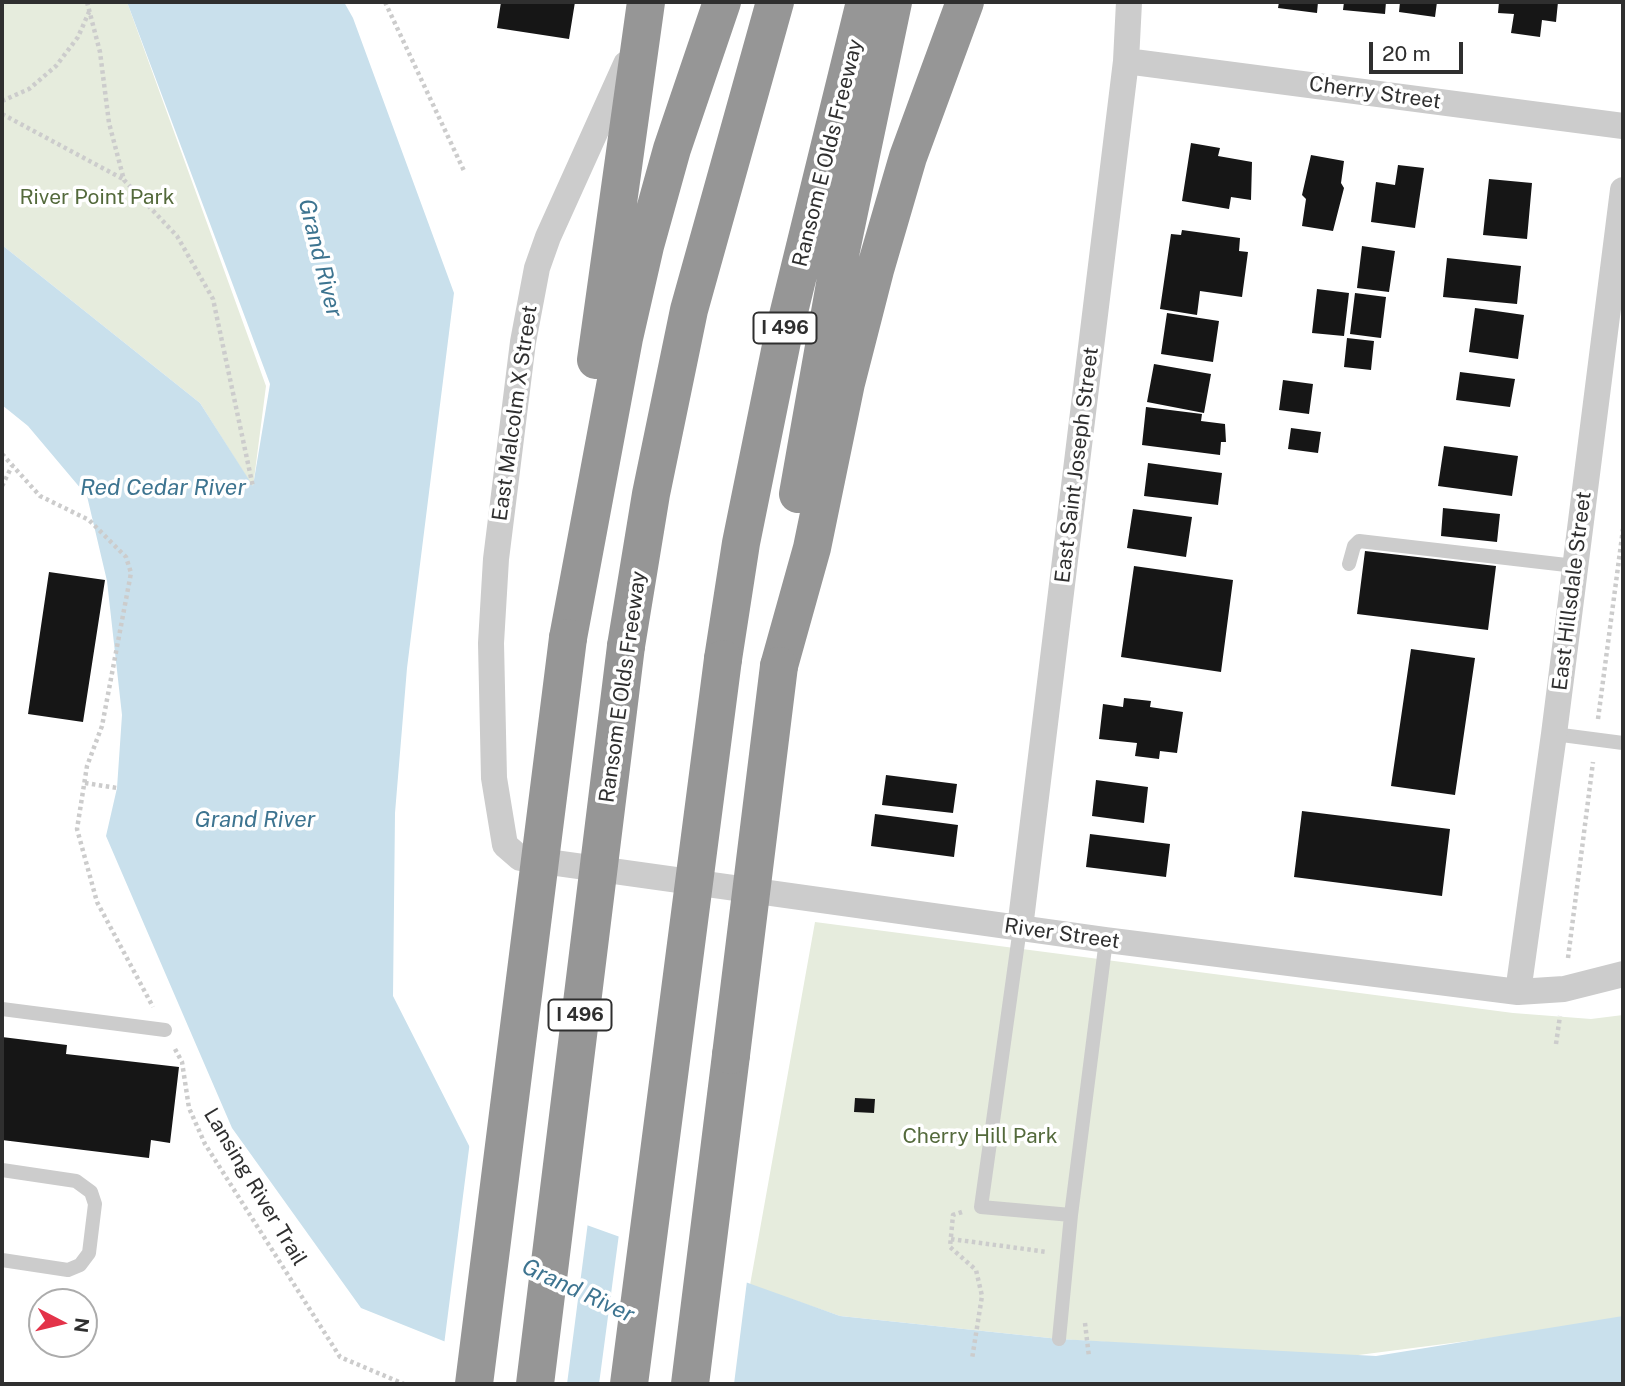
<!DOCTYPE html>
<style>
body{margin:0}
#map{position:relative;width:1625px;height:1386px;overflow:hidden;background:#fff;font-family:"Public Sans",sans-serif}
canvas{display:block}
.frame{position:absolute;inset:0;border:4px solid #2f2f2f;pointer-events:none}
.north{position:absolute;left:28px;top:1288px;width:70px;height:70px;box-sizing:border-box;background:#fff;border:2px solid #acacac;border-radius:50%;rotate:97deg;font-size:19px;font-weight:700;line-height:28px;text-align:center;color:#2f2f2f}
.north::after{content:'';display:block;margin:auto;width:24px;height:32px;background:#e33349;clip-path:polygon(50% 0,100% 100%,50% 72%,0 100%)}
.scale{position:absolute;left:1369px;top:42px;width:94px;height:32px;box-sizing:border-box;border:4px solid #2f2f2f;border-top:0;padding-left:9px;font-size:21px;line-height:24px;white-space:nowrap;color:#2f2f2f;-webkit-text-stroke:5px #fff;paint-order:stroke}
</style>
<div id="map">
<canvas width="1625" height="1386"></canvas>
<div class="frame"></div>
<div class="north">N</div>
<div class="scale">20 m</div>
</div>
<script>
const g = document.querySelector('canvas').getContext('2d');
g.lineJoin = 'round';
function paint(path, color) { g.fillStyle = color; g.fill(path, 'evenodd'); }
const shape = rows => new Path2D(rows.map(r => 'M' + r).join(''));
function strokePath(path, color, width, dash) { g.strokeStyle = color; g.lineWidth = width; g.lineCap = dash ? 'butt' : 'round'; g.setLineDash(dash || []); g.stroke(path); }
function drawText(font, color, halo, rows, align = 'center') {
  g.font = font + ' "Public Sans",sans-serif'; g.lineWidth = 7; g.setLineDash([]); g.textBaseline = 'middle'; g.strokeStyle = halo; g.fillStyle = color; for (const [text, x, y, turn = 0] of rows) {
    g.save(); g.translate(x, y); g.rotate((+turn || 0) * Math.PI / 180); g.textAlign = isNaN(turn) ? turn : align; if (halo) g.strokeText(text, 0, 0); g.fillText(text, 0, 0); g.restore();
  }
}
paint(shape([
 [2,2,127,2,266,386,253,487,200,403,2,245],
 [815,922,1513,1013,1591,1019,1623,1015,1623,1321,1343,1357,1059,1339,840,1316,750,1285]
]), '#e6ecdd');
paint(shape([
 [127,2,344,2,353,18,454,293,407,668,395,813,393,996,492,1191,840,1316,1059,1339,1376,1356,1623,1316,1623,1384,551,1384,361,1308,232,1128,106,836,117,788,122,715,107,581,87,496,28,426,2,405,2,245,200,403,253,486,270,384]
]), '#c9e0ec');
paint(shape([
 [470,1141,494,1188,588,1222,567,1384,541,1384,444,1345],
 [619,1234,747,1281,734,1384,599,1384]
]), '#fff');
paint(shape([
 [501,2,575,2,569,39,497,28],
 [1279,2,1318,2,1317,13,1278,8],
 [1344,2,1386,2,1385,14,1343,10],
 [1400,2,1437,2,1435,17,1399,12],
 [1499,2,1558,2,1556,22,1542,20,1540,37,1511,33,1514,14,1498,13],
 [1191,143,1220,148,1218,156,1252,162,1251,200,1231,197,1229,209,1182,201],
 [1311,155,1344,161,1341,183,1344,188,1333,231,1302,226,1306,199,1302,195],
 [1398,165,1424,168,1415,228,1371,222,1376,182,1395,185],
 [1489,179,1532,183,1527,239,1483,235],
 [1182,230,1240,238,1239,251,1248,252,1242,297,1200,291,1197,315,1160,309,1171,234,1181,235],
 [1362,246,1395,251,1389,292,1357,288],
 [1447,258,1521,266,1517,304,1443,297],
 [1317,289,1349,293,1344,336,1312,333],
 [1355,293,1386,297,1381,338,1350,334],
 [1475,308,1524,315,1518,359,1469,352],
 [1167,313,1219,321,1213,362,1161,354],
 [1347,338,1374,341,1371,370,1344,367],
 [1154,364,1211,374,1204,413,1147,402],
 [1460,372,1515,379,1510,407,1456,400],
 [1283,380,1313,384,1309,414,1279,410],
 [1146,407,1202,414,1201,421,1225,424,1226,442,1221,442,1220,455,1142,445],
 [1291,428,1321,432,1318,453,1288,449],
 [1444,446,1518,456,1512,496,1438,486],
 [1148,463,1222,473,1218,505,1144,496],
 [1443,508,1500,514,1497,542,1441,536],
 [1133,509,1192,517,1186,557,1127,548],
 [1365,551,1496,566,1488,630,1357,614],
 [1134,566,1233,580,1221,672,1121,657],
 [49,572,105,580,83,722,28,714],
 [1411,649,1475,658,1455,795,1391,786],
 [1124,698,1151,701,1150,707,1183,712,1177,753,1160,751,1159,759,1135,756,1137,743,1099,739,1103,704,1123,707],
 [886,775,957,784,953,813,882,805],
 [1096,780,1148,787,1144,823,1092,816],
 [1302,811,1450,829,1442,896,1294,877],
 [875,814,958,825,954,857,871,846],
 [1090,834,1170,844,1166,877,1086,867],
 [2,1037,67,1045,66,1054,179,1067,170,1143,151,1140,149,1158,2,1140],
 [855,1098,875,1099,874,1113,854,1112]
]), '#161616');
strokePath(shape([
 [87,2,100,52,109,123,124,180,177,236,213,299,253,487],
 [385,2,465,173],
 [2,101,29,89,56,66,78,37,89,12],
 [2,114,123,179],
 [2,454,40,496,89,520,126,557,131,573,102,726,87,766,77,829,97,902,153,1007],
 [2,486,12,466],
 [1598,719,1623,529],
 [85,783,117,788],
 [1568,958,1593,762],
 [1556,1044,1560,1016],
 [175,1049,182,1062,189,1108,205,1144,340,1357,404,1384],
 [962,1212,953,1215,950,1247,976,1270,982,1296,972,1359],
 [951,1239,1047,1252],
 [1085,1323,1089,1357]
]), '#ccc', 4.5, [3.5, 3.5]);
strokePath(shape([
 [1349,564,1354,546,1359,541,1575,566],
 [1554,734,1623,743],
 [1020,928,981,1207,1071,1215,1106,940],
 [2,1009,165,1030],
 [2,1170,76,1181,91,1192,95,1204,89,1253,80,1265,68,1270,2,1260],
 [1059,1339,1071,1215]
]), '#ccc', 14);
strokePath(shape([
 [1126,61,1623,126],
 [626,64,548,237,537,268,523,342,496,559,491,643,494,778,505,845,520,858,1106,940,1518,992,1564,989,1623,974],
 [1020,928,1126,61,1129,2],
 [1518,992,1554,734,1623,190]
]), '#ccc', 26);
strokePath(shape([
 [596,360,646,2],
 [798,494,841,250,893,2],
 [568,638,624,338,645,246,672,149,722,2],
 [626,646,651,494,689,310,775,2],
 [723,659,741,543,783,336,865,2],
 [779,666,812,548,846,383,875,270,908,157,965,2],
 [690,1384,731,1055]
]), '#969696', 38);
strokePath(shape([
 [731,1055,779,666],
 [474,1384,568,638],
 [535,1384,626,646],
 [629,1384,723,659]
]), '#969696', 38);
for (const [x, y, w] of [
 [785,328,63],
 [580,1015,63]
]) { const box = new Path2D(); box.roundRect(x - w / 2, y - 15.5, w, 31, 5); g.fillStyle = '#fff'; g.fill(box); strokePath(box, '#2f2f2f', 2); }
drawText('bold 19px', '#2f2f2f', null, [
 ["I 496",785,328],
 ["I 496",580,1015]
]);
drawText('21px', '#2f2f2f', '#fff', [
 ["Cherry Street",1375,93,8],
 ["Ransom E Olds Freeway",828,153,-76],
 ["East Malcolm X Street",515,413,-82],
 ["East Saint Joseph Street",1077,465,-83],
 ["East Hillsdale Street",1572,591,-83],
 ["Ransom E Olds Freeway",623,687,-82],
 ["River Street",1062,934,8],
 ["Lansing River Trail",255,1187,59]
]);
drawText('21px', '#546a3c', '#fff', [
 ["River Point Park",97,198],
 ["Cherry Hill Park",980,1137]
]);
drawText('italic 23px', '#3d7490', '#fff', [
 ["Grand River",320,258,76],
 ["Red Cedar River",163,488],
 ["Grand River",255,820],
 ["Grand River",578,1291,25]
]);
</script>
